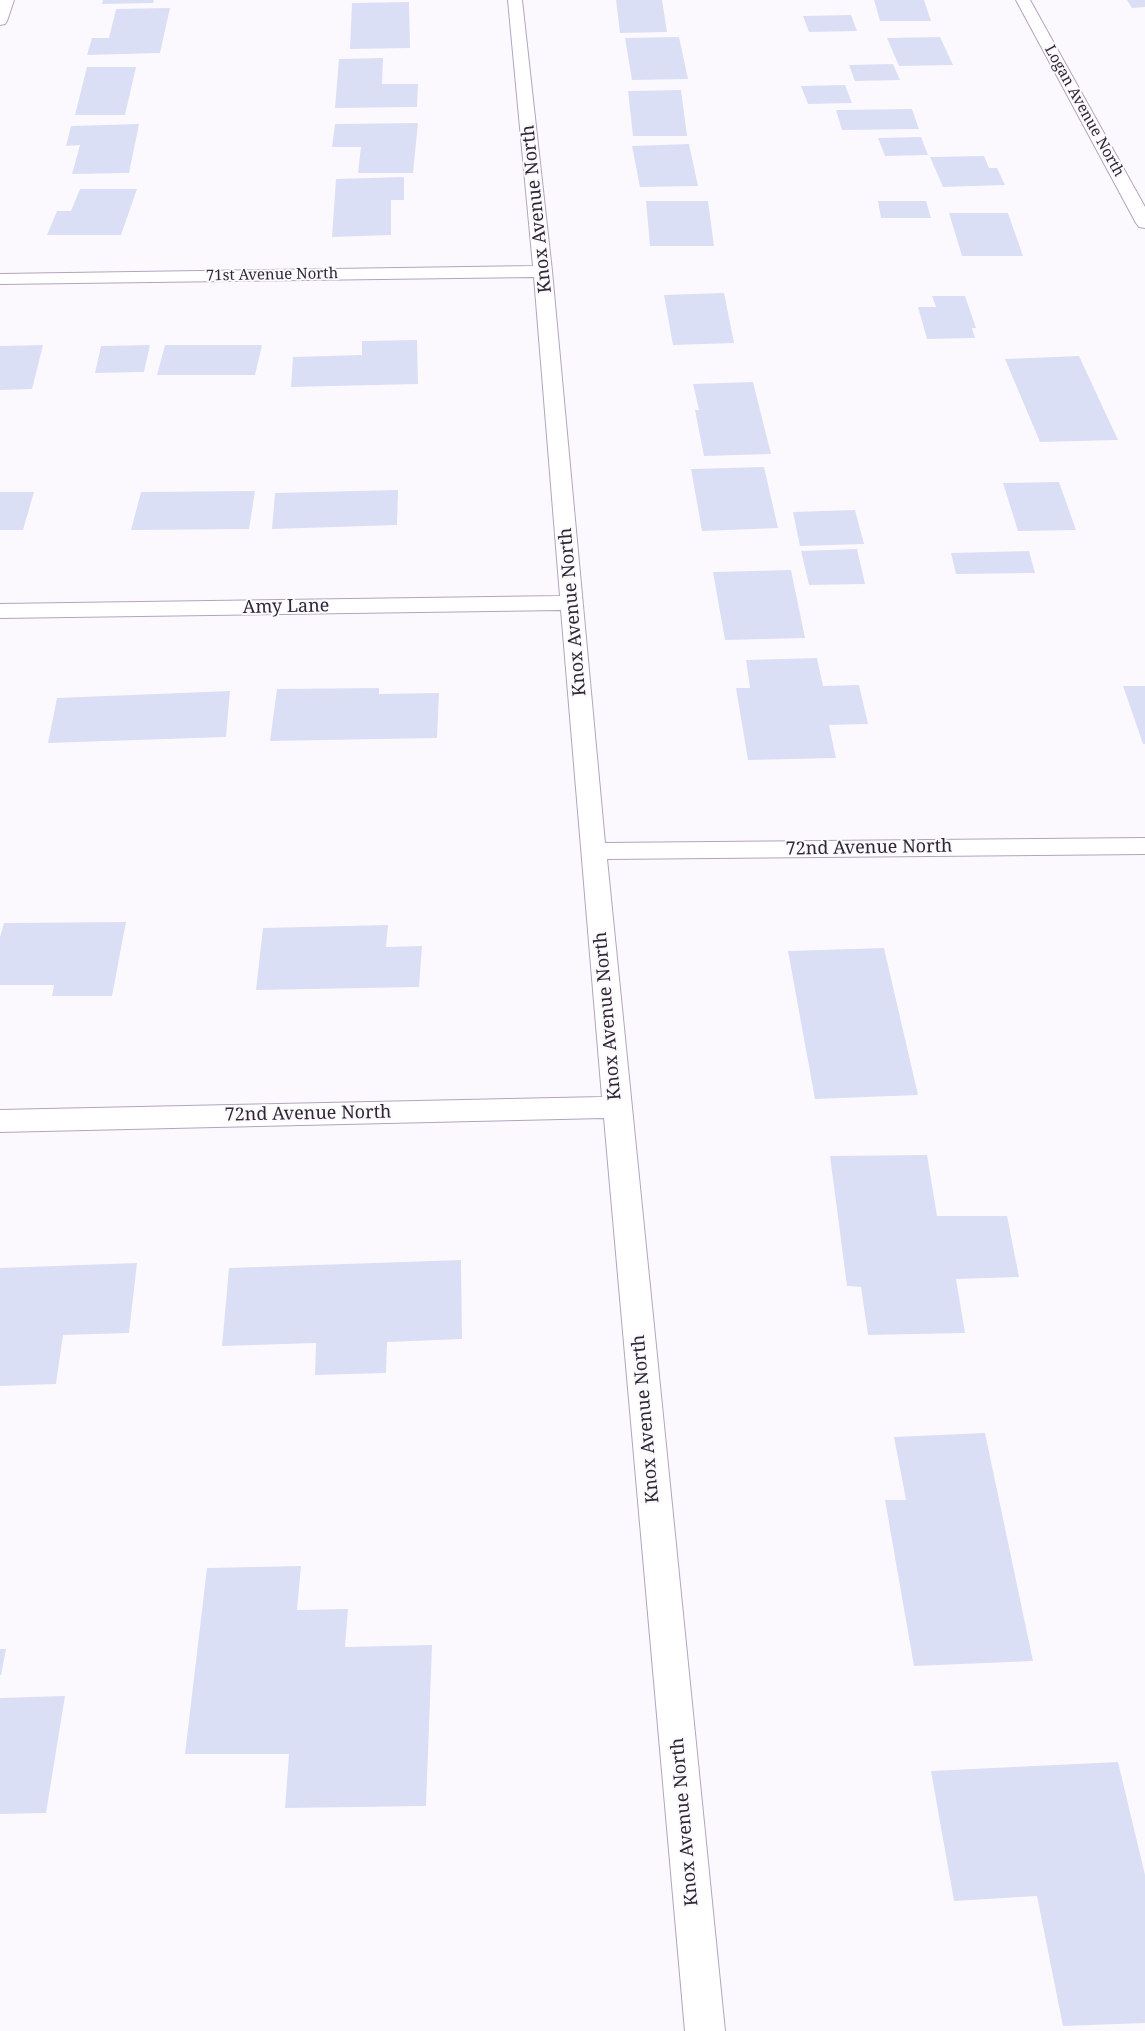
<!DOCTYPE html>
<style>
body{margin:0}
canvas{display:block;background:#fcf9fe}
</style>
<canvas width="1145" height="2031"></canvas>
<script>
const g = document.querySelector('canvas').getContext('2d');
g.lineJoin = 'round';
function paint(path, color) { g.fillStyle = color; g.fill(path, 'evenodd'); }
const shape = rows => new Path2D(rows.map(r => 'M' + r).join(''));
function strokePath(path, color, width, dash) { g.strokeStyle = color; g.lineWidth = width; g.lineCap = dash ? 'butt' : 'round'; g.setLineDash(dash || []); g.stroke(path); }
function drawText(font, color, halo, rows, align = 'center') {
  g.font = font + ' "Noto Serif",serif'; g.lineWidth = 4; g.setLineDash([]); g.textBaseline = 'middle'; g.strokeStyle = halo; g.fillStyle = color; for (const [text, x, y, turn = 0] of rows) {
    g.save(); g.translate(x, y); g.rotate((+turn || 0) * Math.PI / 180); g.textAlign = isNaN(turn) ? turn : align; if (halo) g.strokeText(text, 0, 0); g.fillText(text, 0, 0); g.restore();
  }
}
paint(shape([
 [103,0,154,0,153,3,102,4],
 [616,0,662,0,667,32,620,33],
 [874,0,924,0,931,21,880,21],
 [1127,0,1145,0,1145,7,1132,8],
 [409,2,410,48,350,49,352,3],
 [170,8,160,53,87,55,92,38,109,38,116,9],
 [851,15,857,31,809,32,803,16],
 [679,37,688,79,632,80,625,38],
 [940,37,953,65,899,66,887,38],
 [383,58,382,84,418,84,417,107,335,108,339,59],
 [893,64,900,80,855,81,849,65],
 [87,67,136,67,125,115,75,115],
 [845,85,852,103,808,104,801,86],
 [681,90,687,136,633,136,628,91],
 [912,109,919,129,842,130,836,110],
 [418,123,413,173,358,173,361,147,332,147,335,124],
 [139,124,129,173,72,174,80,145,66,146,71,126],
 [921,137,928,155,885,156,878,138],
 [689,144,698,186,640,187,632,146],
 [984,156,989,168,997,168,1005,185,943,187,930,157],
 [404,177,404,200,391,200,391,235,332,237,336,179],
 [80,189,137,189,121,235,47,235,57,211,71,211],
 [646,201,708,201,714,246,650,246],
 [878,201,926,201,931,218,881,218],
 [949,213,1008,213,1023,256,962,256],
 [724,293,734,343,673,345,664,295],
 [932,296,965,296,976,328,972,328,975,338,927,339,918,307,936,307],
 [417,340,418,384,291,387,293,357,362,355,362,341],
 [43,345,32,389,0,390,0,346],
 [150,345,144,372,95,373,101,346],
 [165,345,262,345,255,375,157,375],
 [1079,356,1118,440,1040,442,1005,359],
 [753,382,771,454,704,456,695,410,699,410,693,384],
 [764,467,778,528,702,531,691,469],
 [1059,482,1076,530,1018,531,1003,483],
 [398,490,397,525,272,529,275,493],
 [255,491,249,529,131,530,141,492],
 [0,492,34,492,23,530,0,530],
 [855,510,864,544,800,546,793,512],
 [857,549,865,584,809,585,801,551],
 [1029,551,1035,573,956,574,951,553],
 [791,570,805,638,725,640,713,572],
 [817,658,823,686,859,685,868,724,829,725,836,758,748,760,736,688,750,688,746,660],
 [1123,686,1145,686,1145,744,1143,744],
 [379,688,379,694,439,693,437,738,270,741,277,689],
 [230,691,226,737,48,743,57,698],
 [126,922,112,996,52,996,54,985,0,985,0,937,4,923],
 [388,925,386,947,422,946,419,987,256,990,263,928],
 [884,948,918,1095,815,1099,788,951],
 [927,1155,937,1216,1007,1216,1019,1277,956,1279,965,1333,868,1335,861,1287,847,1286,830,1156],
 [461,1260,462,1339,387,1342,386,1373,315,1375,316,1343,222,1346,229,1268],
 [137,1263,129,1333,63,1335,56,1384,0,1386,0,1268],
 [985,1433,1033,1661,914,1666,885,1500,906,1500,894,1437],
 [301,1566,297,1610,348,1609,345,1647,432,1645,426,1806,285,1808,289,1754,185,1754,207,1568],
 [0,1649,6,1649,1,1675,0,1675],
 [65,1696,46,1813,0,1814,0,1698],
 [1118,1762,1145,1875,1145,2023,1063,2026,1037,1896,954,1901,931,1771]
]), '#dbdff6');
const minor = shape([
 [0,0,14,0,7,21,5,24,0,25,0,0],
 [508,0,522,0,552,271,605,843,1145,838,1145,854,607,859,725,2031,685,2031,604,1118,0,1132,0,1110,602,1097,561,610,0,618,0,604,560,596,534,277,0,284,0,274,533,266,508,0],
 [1016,0,1030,0,1145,207,1145,228,1139,227,1136,223,1016,0]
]);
strokePath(minor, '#b2a4bd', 2);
paint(minor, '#fff');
drawText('15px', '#2c2731', '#fcf9fe', [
 ["Logan Avenue North",1084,111,61],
 ["71st Avenue North",272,275,-1]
]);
drawText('18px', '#2c2731', '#fcf9fe', [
 ["Knox Avenue North",537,209,-96],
 ["Amy Lane",286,607,-1],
 ["Knox Avenue North",573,612,-95],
 ["72nd Avenue North",869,848,-1],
 ["Knox Avenue North",608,1016,-95],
 ["72nd Avenue North",308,1114,-1],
 ["Knox Avenue North",646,1419,-95],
 ["Knox Avenue North",685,1822,-95]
]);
</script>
